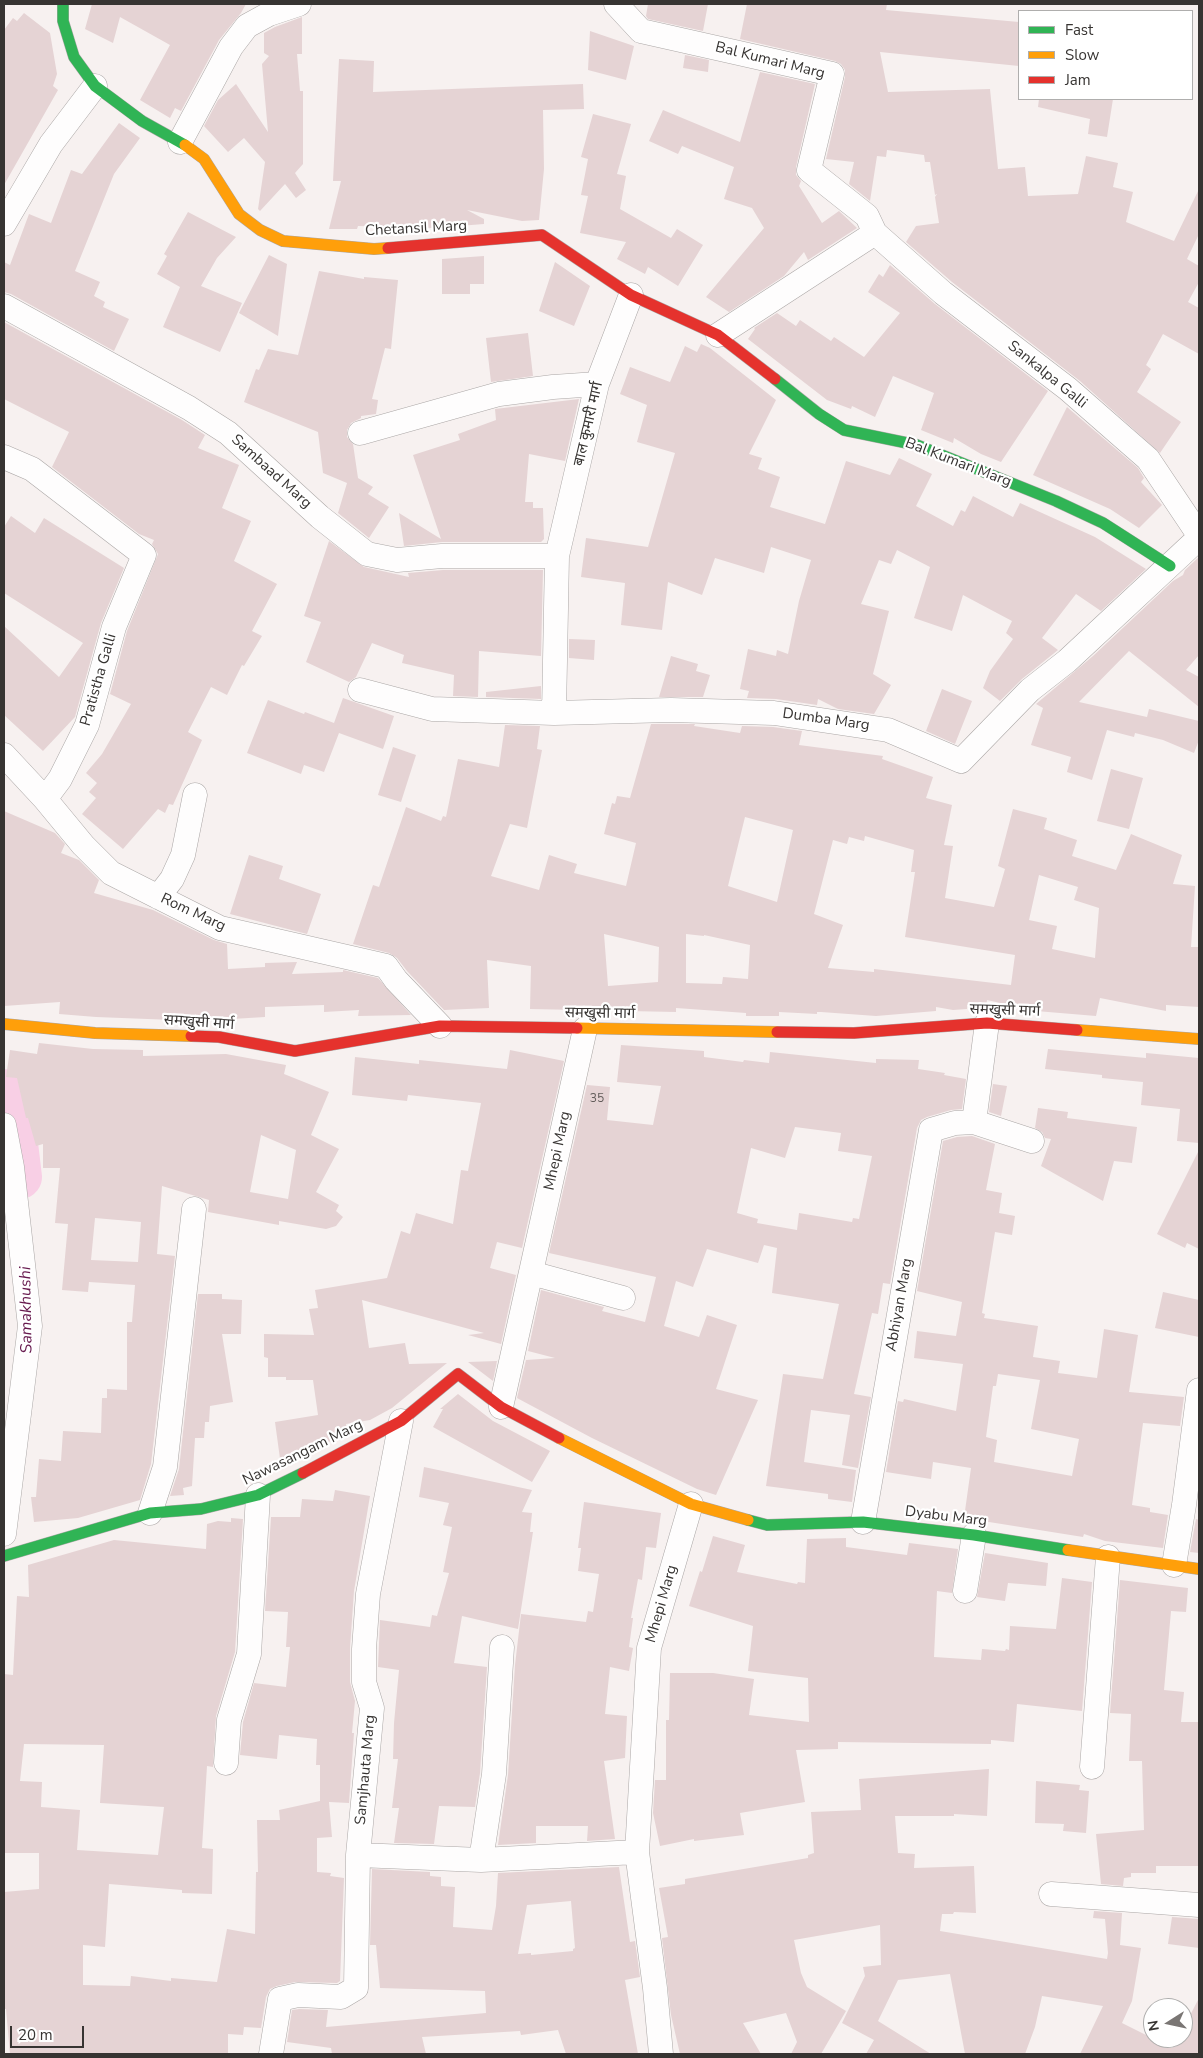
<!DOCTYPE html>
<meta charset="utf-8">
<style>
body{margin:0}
#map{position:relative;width:1203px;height:2058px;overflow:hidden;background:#f7f1f0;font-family:"Nunito Sans",sans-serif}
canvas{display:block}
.frame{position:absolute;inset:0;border:5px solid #373432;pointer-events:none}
.legend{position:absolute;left:1018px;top:10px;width:175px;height:90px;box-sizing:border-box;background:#fff;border:1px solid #afaead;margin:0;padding:6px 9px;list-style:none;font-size:15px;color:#373432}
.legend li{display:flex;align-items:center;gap:10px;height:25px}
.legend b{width:25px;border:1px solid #afaead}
.north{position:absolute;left:1143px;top:1998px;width:50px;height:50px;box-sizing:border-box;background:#fff;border:1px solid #afaead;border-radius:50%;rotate:260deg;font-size:14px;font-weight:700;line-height:20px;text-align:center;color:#373432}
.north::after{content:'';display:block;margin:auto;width:18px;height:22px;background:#7a7674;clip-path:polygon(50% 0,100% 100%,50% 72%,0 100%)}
.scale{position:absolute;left:10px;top:2026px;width:74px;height:22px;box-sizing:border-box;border:2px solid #373432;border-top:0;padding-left:6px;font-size:15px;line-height:18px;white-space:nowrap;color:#373432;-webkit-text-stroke:4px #fff;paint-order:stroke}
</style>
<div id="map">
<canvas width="1203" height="2058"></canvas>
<div class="frame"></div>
<ul class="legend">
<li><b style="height:6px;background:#30b455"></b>Fast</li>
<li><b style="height:6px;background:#ff9f0a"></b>Slow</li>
<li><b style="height:6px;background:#e5322d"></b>Jam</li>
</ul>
<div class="north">N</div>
<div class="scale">20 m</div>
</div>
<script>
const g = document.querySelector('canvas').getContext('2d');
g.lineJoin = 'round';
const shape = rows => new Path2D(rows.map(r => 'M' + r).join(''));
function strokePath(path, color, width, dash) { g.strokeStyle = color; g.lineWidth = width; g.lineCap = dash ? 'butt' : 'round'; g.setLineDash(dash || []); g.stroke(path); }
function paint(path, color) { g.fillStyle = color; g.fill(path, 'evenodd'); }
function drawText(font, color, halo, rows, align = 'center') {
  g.font = font + ' "Nunito Sans","Noto Sans Devanagari",sans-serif'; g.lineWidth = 4.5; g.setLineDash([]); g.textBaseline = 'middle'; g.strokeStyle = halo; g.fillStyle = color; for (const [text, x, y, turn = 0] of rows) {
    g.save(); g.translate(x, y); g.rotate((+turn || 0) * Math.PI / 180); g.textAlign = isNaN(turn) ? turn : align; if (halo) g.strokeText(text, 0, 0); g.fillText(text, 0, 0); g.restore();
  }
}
strokePath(shape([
 [4,1091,11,1102,20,1177]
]), '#f8cfe5', 44);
paint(shape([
 [92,4,246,4,241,13,219,40,181,111,175,108,170,118,140,100,170,45,120,17,113,43,85,29],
 [648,4,708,4,703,31,648,19,646,16],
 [747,4,887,4,886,10,1019,22,1019,66,880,52,888,92,990,89,998,169,1025,167,1028,196,1078,194,1086,156,1118,163,1113,187,1133,192,1126,222,1174,241,1199,189,1199,234,1187,259,1199,266,1199,282,1188,302,1199,308,1199,354,1163,334,1146,365,1151,369,1137,392,1181,422,1160,453,1080,381,952,282,906,242,916,226,939,223,935,197,937,194,935,195,930,162,925,162,924,155,887,150,886,157,877,156,870,201,849,184,854,162,826,159,845,77,845,70,841,64,835,61,740,39],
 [24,13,50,33,57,74,53,86,58,90,4,185,4,30,13,18,17,21],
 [302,17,302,54,297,54,300,91,303,91,303,164,295,173,306,190,296,198,285,184,260,211,258,209,265,162,244,138,228,152,204,126,218,100,236,84,268,132,262,64,269,56,264,53,264,33,275,27],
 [590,31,634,46,626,80,588,70],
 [685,55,709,60,708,72,683,68],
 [339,59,374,61,373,92,583,84,584,109,543,110,544,169,539,220,522,221,467,210,484,219,484,224,433,228,358,226,357,229,329,229,341,181,333,181],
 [760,72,815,84,796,167,796,175,801,181,799,186,822,223,839,211,857,228,808,260,804,252,784,276,729,312,706,297,764,228,752,208,724,199,734,167,682,146,678,154,649,141,663,110,740,142],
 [1039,99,1113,99,1107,137,1088,134,1090,119,1038,107],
 [593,114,631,124,617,174,626,176,620,209,671,238,677,229,703,245,678,286,648,267,645,274,617,259,626,242,580,233,588,196,581,195,588,159,581,157],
 [119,123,140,138,114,174,75,271,100,282,94,296,105,302,103,307,129,319,114,351,11,294,4,292,4,262,10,265,29,214,51,223,71,170,82,174],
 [188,212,236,237,217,258,201,286,242,303,220,352,163,327,180,287,157,274,167,256,164,254],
 [269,255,287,264,278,336,239,313],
 [484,256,484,284,470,284,470,294,442,294,442,259],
 [555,262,590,286,574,326,539,311],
 [890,265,935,304,1048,391,1001,462,981,454,954,438,953,443,921,430,934,393,893,376,875,417,852,406,851,409,827,400,748,339,755,329,754,328,777,313,796,326,800,320,831,341,834,337,864,357,900,313,868,292,879,274,883,277],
 [319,271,364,279,364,277,398,280,391,349,385,348,372,399,378,400,376,414,361,416,361,418,351,423,347,430,347,437,353,444,358,478,373,487,368,494,389,507,369,538,338,513,347,483,323,473,318,432,244,402,256,369,259,370,268,349,298,355],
 [4,322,182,420,205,435,198,448,239,465,222,508,251,521,234,561,277,584,252,631,262,636,244,666,242,665,227,695,211,687,188,732,202,740,173,805,169,804,165,813,158,809,123,849,82,814,96,798,89,792,97,783,86,773,102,754,131,704,110,694,127,631,158,554,152,544,154,540,139,534,52,467,69,432,4,399],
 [528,333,533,376,491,382,486,338],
 [701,344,710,348,776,400,749,454,762,458,758,469,780,477,770,507,825,524,846,461,890,475,899,458,932,474,916,506,953,526,961,510,965,512,973,496,1013,517,1020,503,1095,537,1146,569,1101,611,1076,594,1042,638,1058,650,1022,679,1000,701,983,688,990,671,1013,639,1006,633,1012,621,963,595,952,631,914,618,930,567,897,550,891,564,879,560,861,604,889,611,873,674,891,685,874,714,838,709,818,699,817,705,776,699,747,698,749,691,740,689,748,649,776,656,777,650,788,654,799,601,811,560,771,547,764,573,715,558,702,595,668,582,662,630,621,625,625,583,581,577,586,538,648,547,675,453,637,442,647,405,620,394,630,367,670,382,685,346,697,352],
 [579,399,565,461,529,454,525,502,533,502,533,508,543,508,544,539,541,542,442,542,404,546,399,513,441,539,413,455,460,440,458,434,496,420,495,409],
 [1067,407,1138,468,1144,478,1141,482,1162,505,1139,528,1110,509,1033,475],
 [11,516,35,533,44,518,124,568,101,623,75,717,43,751,4,715,4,626,59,677,83,643,4,593,4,527],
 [329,541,364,567,409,577,408,573,443,570,543,570,541,656,479,651,478,697,453,696,454,675,402,663,404,655,372,643,356,677,349,682,306,662,321,622,304,616],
 [1199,557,1199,655,1186,670,1199,677,1199,707,1129,651,1079,702,1147,717,1149,709,1199,721,1199,740,1194,753,1163,740,1135,733,1134,737,1107,730,1092,780,1067,772,1071,757,1031,745,1043,708,1036,704,1093,656,1173,581,1183,575,1185,570],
 [569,639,595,640,594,660,569,658],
 [671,656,698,664,696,671,710,675,703,697,659,697],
 [541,686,541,699,486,697,486,692],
 [942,689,972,701,955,744,926,731],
 [343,698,394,716,383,749,339,733,324,772,304,765,301,774,247,753,268,700,304,714,305,712,334,723],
 [651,724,695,724,694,726,740,733,742,726,773,727,802,731,799,745,883,756,882,759,933,777,926,798,952,805,944,845,953,846,945,898,994,907,1005,869,998,866,1013,809,1047,818,1044,829,1077,840,1072,856,1116,870,1131,834,1182,855,1173,884,1195,886,1191,947,1199,947,1199,1007,1166,1005,1166,1011,1100,998,1096,1016,1036,1011,987,1000,986,1007,967,1005,967,1009,953,1010,936,1007,936,1011,876,1016,821,1012,817,1012,817,1014,779,1012,779,1016,746,1016,746,1013,676,1008,676,1012,530,1009,531,966,487,960,489,1008,444,1010,407,971,397,958,389,953,353,944,373,885,379,887,406,807,441,821,443,816,446,817,458,759,499,767,505,725,540,726,537,749,542,750,527,828,510,824,491,876,539,890,549,855,577,864,574,873,626,886,636,843,604,834,612,803,615,804,617,796,630,798],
 [745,817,793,830,777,902,728,886],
 [865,836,914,850,911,872,915,872,905,937,1015,955,1011,985,874,969,874,972,828,968,843,925,814,914,833,840,847,844,849,837,864,841],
 [1039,875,1078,887,1074,900,1099,908,1095,958,1052,949,1057,926,1029,920],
 [604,934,659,947,658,982,608,986],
 [686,934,704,936,704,935,750,945,748,979,723,977,722,984,686,983],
 [393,747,416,755,401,802,378,795],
 [1111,769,1143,778,1129,829,1097,821],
 [4,811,55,833,65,844,61,853,79,860,99,880,94,893,153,910,214,940,227,944,228,969,265,967,265,963,297,962,292,974,343,972,343,970,378,978,411,1015,358,1016,359,1010,324,1012,324,1005,265,1007,265,1017,199,1021,96,1017,59,1014,60,1002,4,1006],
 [249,855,283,866,279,879,321,894,307,934,230,914],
 [39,1043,93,1049,143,1050,143,1056,226,1054,286,1065,284,1074,329,1092,311,1135,339,1149,316,1192,339,1205,336,1211,343,1217,336,1226,326,1229,279,1221,279,1225,208,1212,209,1200,162,1186,157,1254,175,1256,151,1464,140,1500,78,1518,34,1522,31,1497,36,1497,39,1459,61,1461,63,1431,101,1433,102,1398,107,1398,107,1389,127,1390,127,1322,132,1322,135,1285,89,1282,88,1292,62,1290,68,1224,55,1223,60,1168,43,1168,43,1144,36,1146,28,1118,26,1118,17,1078,6,1077,10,1050,37,1054],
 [261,1135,296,1150,288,1199,250,1192],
 [95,1218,141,1222,138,1262,91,1260],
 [621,1045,704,1051,704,1057,743,1062,744,1060,769,1063,770,1052,876,1063,876,1059,919,1060,918,1069,945,1073,944,1075,966,1079,962,1109,951,1110,927,1117,921,1120,917,1128,890,1284,883,1283,878,1314,872,1313,854,1394,871,1397,858,1468,842,1465,850,1415,811,1410,804,1462,856,1470,852,1502,828,1499,828,1494,766,1486,783,1374,823,1379,839,1304,772,1293,777,1248,764,1245,758,1263,707,1249,693,1287,676,1281,664,1326,699,1337,707,1315,737,1325,716,1389,758,1400,716,1495,697,1489,592,1438,517,1398,526,1360,555,1358,528,1351,541,1290,604,1307,602,1311,645,1322,656,1277,549,1253,587,1085,610,1087,607,1120,653,1125,661,1086,617,1082],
 [795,1127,841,1133,838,1151,872,1156,859,1219,853,1218,852,1222,799,1213,797,1230,757,1223,758,1219,737,1213,751,1148,785,1158],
 [1048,1049,1146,1058,1146,1053,1199,1058,1199,1143,1177,1141,1180,1109,1141,1105,1143,1082,1102,1078,1102,1075,1045,1069],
 [510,1050,564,1061,522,1248,497,1242,490,1268,516,1275,501,1344,468,1335,484,1333,362,1300,369,1348,405,1343,409,1364,447,1363,392,1408,370,1420,346,1424,347,1433,281,1466,275,1422,318,1415,313,1380,286,1380,286,1377,268,1377,268,1358,264,1357,264,1334,314,1335,309,1309,318,1308,315,1290,387,1278,401,1231,410,1234,416,1213,453,1224,461,1170,468,1171,481,1103,408,1095,407,1101,352,1095,355,1057,419,1064,419,1060,507,1069],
 [993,1084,1007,1086,1001,1116,989,1112],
 [1038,1108,1068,1112,1067,1118,1137,1127,1132,1163,1114,1161,1103,1201,1041,1166,1051,1139,1045,1138,1042,1132,1035,1128],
 [972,1136,995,1144,986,1190,1002,1193,999,1213,1015,1216,1012,1235,995,1232,982,1313,985,1314,984,1318,1038,1326,1033,1357,1060,1361,1058,1373,1097,1378,1104,1329,1138,1335,1129,1392,1184,1397,1180,1426,1143,1423,1132,1505,1150,1508,1150,1512,1168,1515,1163,1548,1105,1541,1084,1534,1083,1537,964,1518,971,1468,933,1462,931,1479,886,1472,898,1401,903,1402,904,1399,956,1411,963,1364,914,1358,917,1331,956,1336,962,1302,917,1291,943,1141,957,1137],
 [998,1374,1040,1380,1031,1429,1079,1439,1072,1476,994,1462,997,1440,986,1437,993,1386,996,1386],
 [1199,1150,1199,1249,1187,1243,1185,1248,1157,1234],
 [1163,1292,1199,1300,1199,1337,1155,1328],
 [198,1294,222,1294,222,1299,242,1300,241,1334,222,1334,233,1402,210,1406,209,1422,205,1422,204,1438,195,1438,192,1486,183,1488,184,1495,170,1496,179,1469],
 [497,1361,493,1381,468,1362],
 [458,1394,493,1421,550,1451,532,1482,433,1427,443,1409,440,1409],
 [424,1467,532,1490,522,1512,532,1513,530,1532,533,1532,518,1629,462,1616,454,1663,487,1667,480,1773,475,1807,439,1806,434,1844,394,1843,399,1808,392,1808,398,1759,393,1759,394,1723,399,1670,378,1667,380,1620,430,1627,432,1615,437,1616,449,1573,443,1572,452,1527,443,1525,449,1503,419,1497],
 [335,1490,370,1496,354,1591,350,1648,350,1682,355,1701,352,1733,354,1733,349,1803,329,1802,332,1837,317,1838,317,1872,331,1873,330,1876,344,1878,340,1981,337,1983,295,1982,277,1986,270,1989,266,1997,261,2028,244,2027,243,2035,228,2034,228,2054,10,2054,6,2009,4,2009,4,1892,39,1889,39,1853,4,1853,4,1674,13,1675,17,1596,29,1597,28,1565,114,1540,206,1549,207,1524,218,1521,231,1522,231,1518,243,1519,235,1652,216,1716,213,1767,207,1766,202,1848,213,1849,212,1894,182,1893,182,1890,109,1884,105,1947,83,1945,83,1985,130,1986,131,1976,171,1981,171,1978,217,1982,227,1929,255,1934,256,1872,258,1872,257,1820,280,1820,279,1810,320,1801,320,1765,316,1765,317,1739,279,1735,277,1759,240,1755,243,1722,254,1683,286,1687,290,1647,286,1647,288,1612,265,1611,271,1517,300,1517,302,1499,333,1501],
 [24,1744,104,1745,100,1803,164,1807,158,1855,77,1850,80,1810,41,1807,42,1782,20,1781],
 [584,1502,661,1513,656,1548,646,1547,642,1580,638,1579,631,1618,633,1618,629,1647,633,1648,629,1671,610,1667,605,1714,627,1716,625,1758,604,1761,615,1839,587,1841,588,1826,536,1826,536,1843,498,1845,508,1775,515,1665,521,1614,586,1622,588,1611,593,1612,599,1574,578,1571,581,1548,578,1548],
 [1196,1519,1199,1520,1199,1553,1190,1552],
 [713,1536,745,1545,737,1572,797,1584,798,1582,805,1583,807,1539,846,1538,846,1547,907,1555,909,1543,958,1549,952,1593,937,1591,934,1657,981,1660,982,1649,1005,1651,1006,1649,1009,1650,1010,1626,1056,1629,1062,1578,1092,1582,1082,1711,1017,1704,1014,1742,991,1740,991,1744,838,1742,838,1749,796,1750,805,1802,740,1813,744,1835,694,1841,694,1839,660,1846,653,1813,655,1780,666,1780,666,1720,669,1720,670,1673,713,1673,754,1679,749,1715,809,1722,808,1678,748,1671,753,1626,689,1606,700,1571,702,1572],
 [985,1553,1048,1563,1046,1586,1008,1583,1005,1601,977,1597],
 [1120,1580,1188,1588,1186,1612,1171,1611,1164,1690,1184,1692,1181,1722,1199,1722,1198,1866,1156,1866,1156,1873,1131,1873,1131,1877,1124,1878,1123,1886,1101,1884,1096,1834,1144,1830,1142,1761,1129,1761,1131,1714,1110,1713],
 [989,1769,987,1816,954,1814,954,1816,895,1816,898,1853,915,1854,914,1868,974,1866,976,1913,954,1912,953,1914,942,1914,940,1931,1107,1959,1108,1953,1105,1919,1093,1918,1094,1911,1122,1913,1120,1945,1141,1948,1132,2001,1122,2023,1172,2048,1178,2038,1183,2038,1183,2029,1199,1998,1199,2054,1080,2054,1103,2006,1042,1996,1035,2027,1025,2054,965,2054,950,1974,898,1980,878,2021,931,2054,866,2054,874,2040,842,2023,865,1976,863,1967,881,1965,880,1925,794,1940,801,1973,807,1987,846,2011,821,2054,791,2054,797,2042,786,2013,743,2023,761,2054,680,2054,671,2015,662,1938,668,1937,659,1888,685,1884,685,1879,808,1858,808,1855,814,1853,811,1812,861,1810,859,1779],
 [1036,1781,1080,1785,1079,1790,1089,1791,1086,1833,1063,1831,1064,1824,1035,1823],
 [619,1867,630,1942,635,1941,640,1977,625,1980,638,2054,566,2054,558,2030,521,2035,520,2031,422,2037,426,2054,332,2054,331,2048,287,2042,292,2010,299,2009,328,2010,326,2027,486,2013,485,1991,380,1988,376,1945,370,1945,372,1869,430,1872,430,1876,441,1877,441,1886,455,1887,453,1927,492,1930,496,1906,498,1873],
 [571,1901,575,1948,573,1949,573,1951,531,1955,531,1953,518,1954,527,1905],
 [1172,1917,1199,1919,1199,1948,1168,1944]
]), '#e5d3d4');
const street = shape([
 [616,4,641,31,832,74,809,170,867,216,875,233,943,293,1068,389,1148,459,1199,535],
 [180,142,231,47,247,26,269,14,299,4],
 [4,224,51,144,95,86],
 [631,295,597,384,557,556,554,713,671,710,774,713,888,730,961,761,1030,690,1067,661,1199,538],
 [4,306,189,408,228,433,320,517,367,554,397,560,442,556,557,556],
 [718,335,875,233],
 [360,433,499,394,553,387,597,384],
 [4,457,32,469,144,555,114,627,87,725,60,779,45,799],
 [360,690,432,709,554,713],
 [4,755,45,799,83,845,111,873,220,928,386,966,396,980,440,1026],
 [158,897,172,879,183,855,195,795],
 [974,1122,1032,1141],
 [4,1125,12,1167,30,1326,4,1534],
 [531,1273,623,1298],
 [501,1407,585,1029],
 [150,1513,165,1467,194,1209],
 [863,1522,931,1130,955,1123,974,1122,987,1023],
 [1174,1565,1184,1505,1199,1390],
 [965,1591,974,1535],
 [226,1763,229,1720,249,1654,258,1495],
 [1092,1767,1108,1557],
 [358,1855,481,1860,637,1852],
 [481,1860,494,1774,502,1647],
 [1051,1894,1199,1905],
 [271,2054,280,1999,298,1995,341,1997,356,1988,358,1855,372,1708,364,1682,364,1649,368,1594,401,1421],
 [661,2054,655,1988,637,1852,649,1648,691,1504]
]);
const fast = shape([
 [63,4,63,21,74,57,95,86,142,121,185,145],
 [775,379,819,414,844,430,917,445,1056,501,1103,523,1170,566],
 [748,1520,767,1525,863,1522,974,1535,1068,1550],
 [4,1556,150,1513,201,1509,258,1495,303,1473]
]);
const slow = shape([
 [185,145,204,159,239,214,260,230,283,241,374,249,388,248],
 [4,1024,95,1033,191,1036],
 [577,1028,777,1032],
 [1077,1030,1199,1039],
 [559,1438,691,1504,748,1520],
 [1068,1550,1199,1569]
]);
const jam = shape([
 [388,248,542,235,631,295,718,335,775,379],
 [777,1032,854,1033,987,1023,1077,1030],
 [191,1036,219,1037,295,1051,440,1026,577,1028],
 [303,1473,401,1421,458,1374,501,1407,559,1438]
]);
strokePath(street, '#aba7a6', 25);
strokePath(fast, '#aba7a6', 12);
strokePath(slow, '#aba7a6', 12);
strokePath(jam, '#aba7a6', 12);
strokePath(street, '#fefdfd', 24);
strokePath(fast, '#30b455', 11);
strokePath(slow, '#ff9f0a', 11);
strokePath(jam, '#e5322d', 11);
drawText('12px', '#625c5a', null, [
 ["35",597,1099]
]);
drawText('15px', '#373432', '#fff', [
 ["Bal Kumari Marg",770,61,14],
 ["Chetansil Marg",416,229,-3],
 ["Sankalpa Galli",1047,375,39],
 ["बाल कुमारी मार्ग",589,424,-77],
 ["Bal Kumari Marg",958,463,21],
 ["Sambaad Marg",271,472,42],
 ["Pratistha Galli",99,680,-74],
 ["Dumba Marg",826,720,8],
 ["Rom Marg",193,913,25],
 ["समखुसी मार्ग",1005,1011,2],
 ["समखुसी मार्ग",600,1014,1],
 ["समखुसी मार्ग",199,1023,4],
 ["Mhepi Marg",558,1151,-78],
 ["Abhiyan Marg",900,1305,-80],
 ["Nawasangam Marg",303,1453,-26],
 ["Dyabu Marg",946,1517,7],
 ["Mhepi Marg",662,1604,-74],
 ["Samjhauta Marg",366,1770,-85]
]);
drawText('italic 16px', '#671a4e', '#fff', [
 ["Samakhushi",27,1310,-91]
]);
</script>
